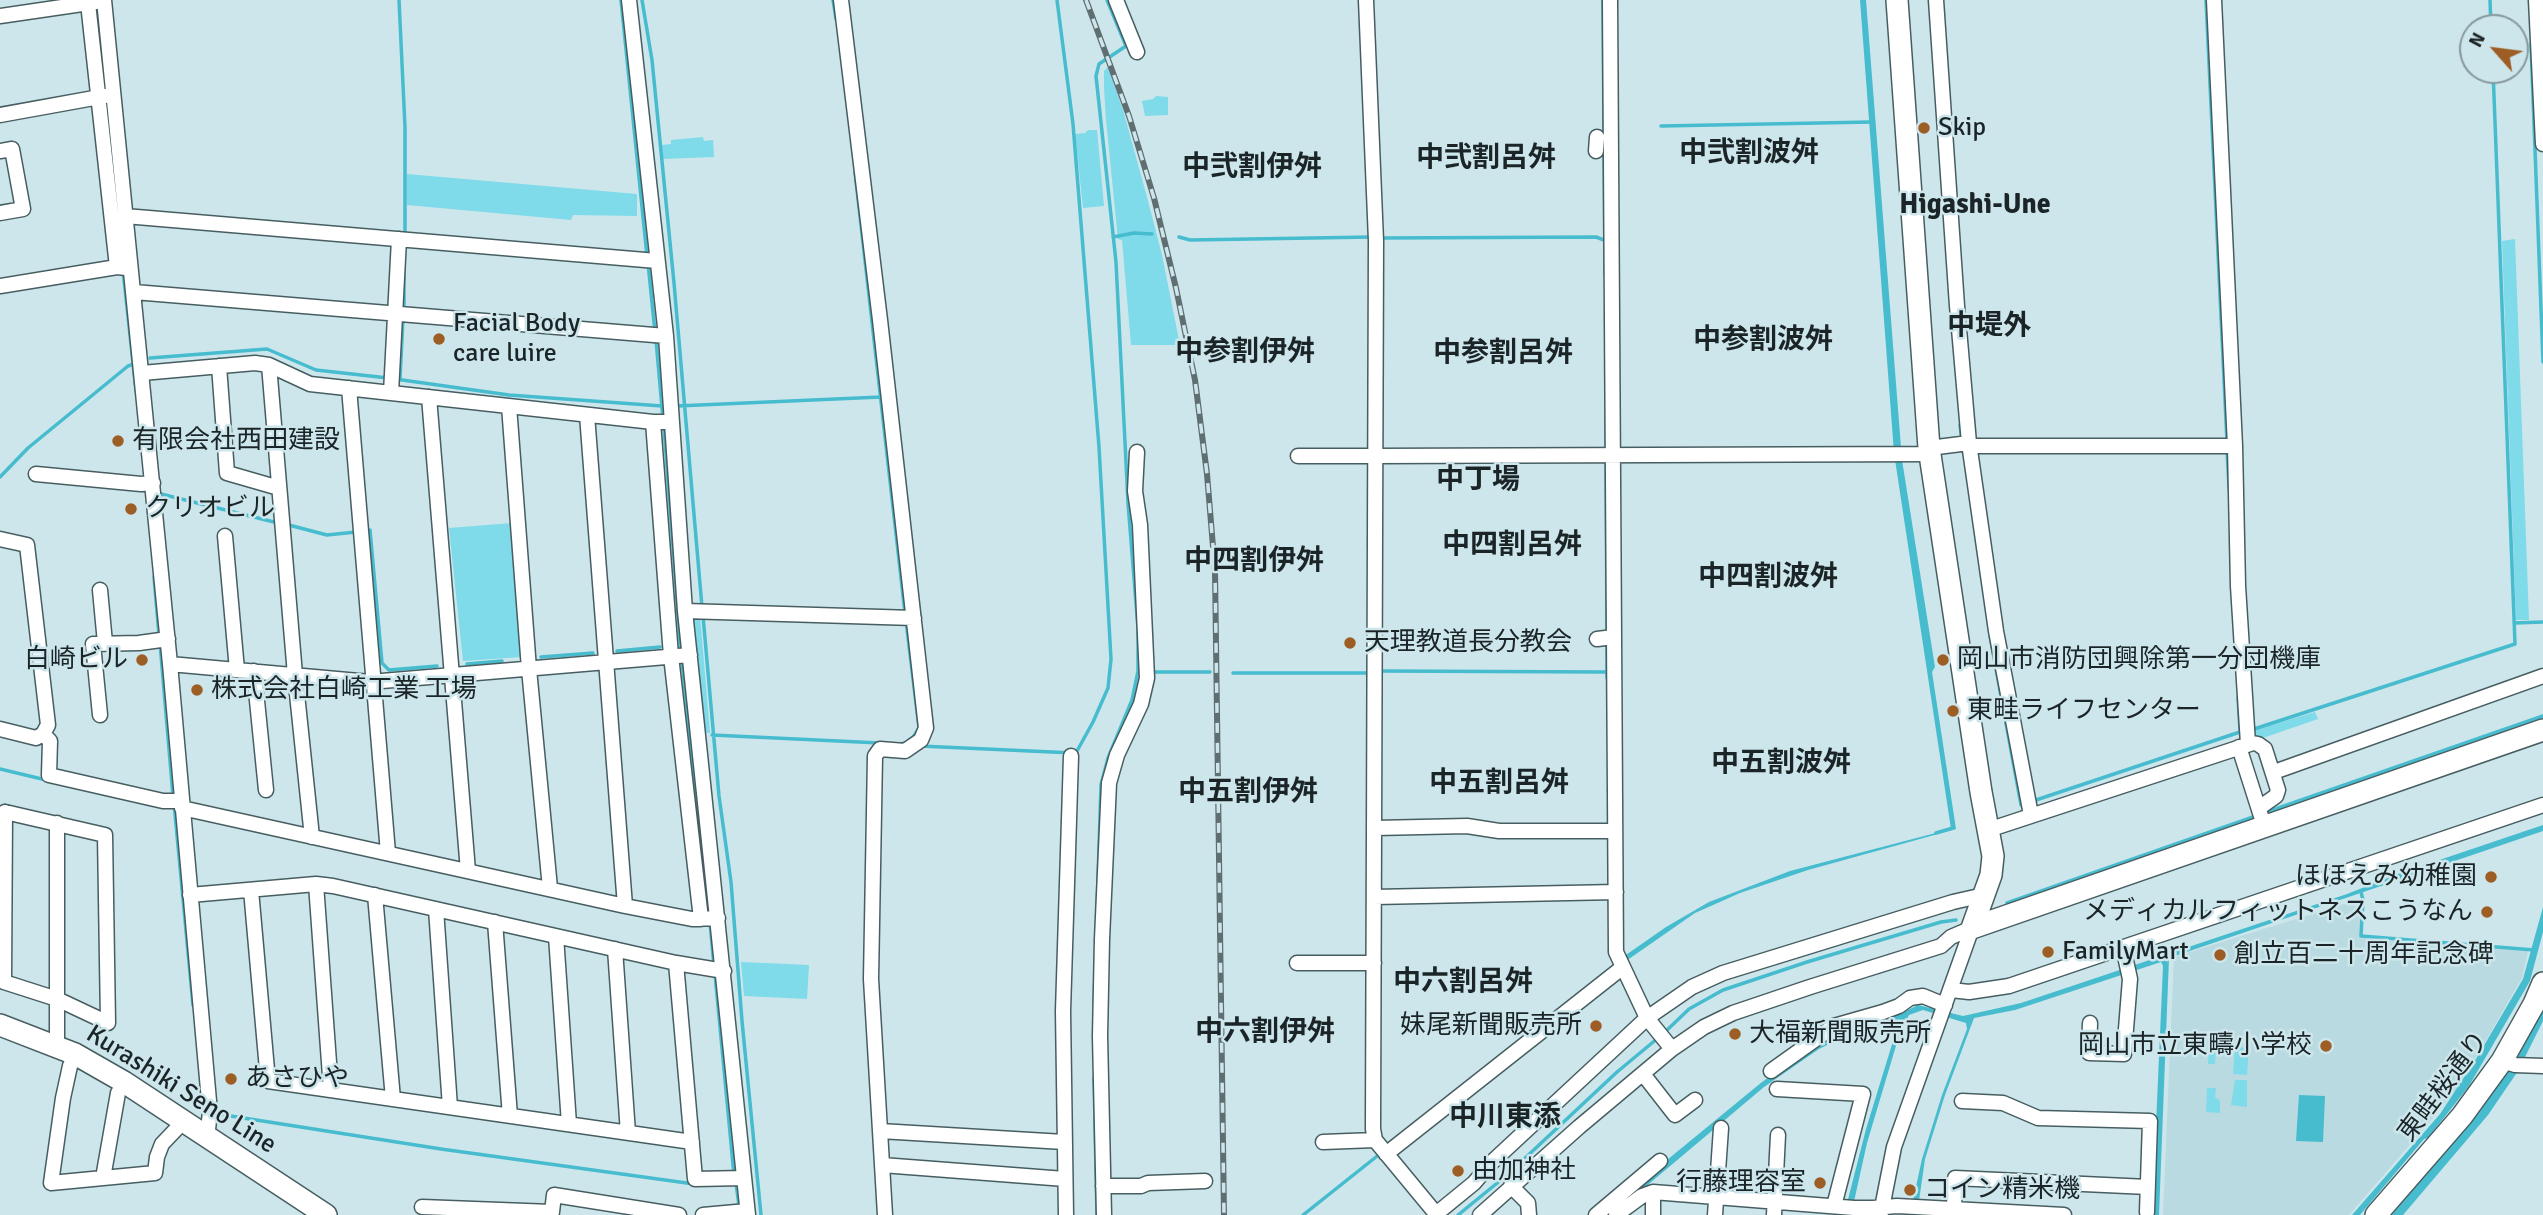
<!DOCTYPE html>
<meta charset="utf-8">
<style>
body{margin:0}
#map{position:relative;width:2543px;height:1215px;overflow:hidden;background:#cde6eb;font-family:Signika,sans-serif}
canvas{display:block}
.north{position:absolute;left:2459px;top:14px;width:70px;height:70px;box-sizing:border-box;background:#cde6eb;border:2px solid #86999d;border-radius:50%;rotate:298deg;font-size:19px;font-weight:700;line-height:28px;text-align:center;color:#1b2527}
.north::after{content:'';display:block;margin:auto;width:24px;height:32px;background:#9d5e25;clip-path:polygon(50% 0,100% 100%,50% 72%,0 100%)}
</style>
<div id="map">
<canvas width="2543" height="1215"></canvas>
<div class="north">N</div>
</div>
<script>
const g = document.querySelector('canvas').getContext('2d');
g.lineJoin = 'round';
function paint(path, color) { g.fillStyle = color; g.fill(path, 'evenodd'); }
const shape = rows => new Path2D(rows.map(r => 'M' + r).join(''));
function strokePath(path, color, width, dash) { g.strokeStyle = color; g.lineWidth = width; g.lineCap = dash ? 'butt' : 'round'; g.setLineDash(dash || []); g.stroke(path); }
function drawText(font, color, halo, rows, align = 'center') {
  g.font = font + ' Signika,"Noto Sans JP",sans-serif'; g.lineWidth = 5; g.setLineDash([]); g.textBaseline = 'middle'; g.strokeStyle = halo; g.fillStyle = color; for (const [text, x, y, turn = 0] of rows) {
    g.save(); g.translate(x, y); g.rotate((+turn || 0) * Math.PI / 180); g.textAlign = isNaN(turn) ? turn : align; if (halo) g.strokeText(text, 0, 0); g.fillText(text, 0, 0); g.restore();
  }
}
paint(shape([
 [2360,899,2360,938,2528,951,2522,978,2475,1059,2452,1096,2349,1215,2163,1215,2174,957]
]), '#b8dae0');
paint(shape([
 [1108,67,1123,110,1147,197,1162,255,1180,345,1131,345,1122,240,1118,239,1106,120,1104,88,1104,71],
 [1156,96,1168,97,1168,115,1145,116,1142,101,1153,99],
 [1088,130,1097,130,1104,206,1083,208,1075,134,1085,133],
 [703,137,704,141,713,140,714,157,663,159,662,145,671,144,671,140],
 [407,174,637,194,637,216,573,215,571,220,407,205],
 [2515,239,2529,620,2516,620,2502,241],
 [512,523,522,657,463,661,449,528],
 [700,615,710,733,704,733,692,616],
 [2315,712,2318,719,2260,739,2253,737,2252,731],
 [741,962,809,965,807,999,744,996],
 [2210,1032,2217,1033,2215,1064,2208,1064],
 [2235,1047,2249,1048,2247,1075,2233,1074],
 [2235,1080,2247,1080,2247,1107,2231,1105],
 [2207,1088,2216,1088,2215,1097,2220,1101,2220,1113,2206,1112]
]), '#7fdae9');
paint(shape([
 [1860,0,1866,0,1902,460,1935,667,1932,672,1956,829,1808,870,1740,893,1695,913,1626,961,1623,957,1666,927,1709,902,1790,871,1951,829,1894,453],
 [2543,825,2543,831,2169,958,2159,1215,2152,1215,2163,966,2161,962,2015,1010,1974,1018,1945,1095,1925,1159,1917,1215,1913,1215,1913,1200,1922,1159,1942,1095,1967,1029,1966,1023,1923,1010,1909,1015,1901,1029,1867,1143,1851,1215,1844,1215,1866,1129,1897,1028,1894,1030,1882,1025,1858,1030,1819,1049,1764,1087,1612,1215,1600,1215,1762,1082,1823,1039,1851,1024,1900,1014,1918,1005,1963,1016,2021,1003,2347,894,2398,874],
 [2543,907,2543,932,2530,981,2469,1086,2428,1138,2424,1139,2360,1215,2352,1215,2440,1114,2476,1059,2523,979],
 [2543,1008,2543,1021,2518,1071,2488,1115,2403,1215,2392,1215,2481,1110,2488,1097,2510,1069],
 [2299,1095,2325,1096,2323,1142,2296,1141]
]), '#46bcce');
strokePath(shape([
 [399,0,405,127,405,236],
 [621,0,647,256],
 [642,0,652,60,674,283,702,607],
 [833,0,836,19],
 [1603,0,1605,275],
 [2206,0,2227,442],
 [2490,0,2491,28],
 [2531,44,2543,362],
 [1661,126,1871,122],
 [855,172,905,613],
 [1113,237,1134,233,1152,234],
 [1179,237,1190,240,1372,237],
 [1380,238,1596,237,1604,240],
 [648,263,655,332],
 [123,270,136,391],
 [404,309,404,268],
 [656,340,663,419],
 [150,358,267,349,316,370,388,378],
 [395,379,509,395,662,406],
 [400,379,403,317],
 [677,406,881,397],
 [1606,416,1606,450],
 [1960,425,1962,441],
 [664,427,681,653],
 [2227,450,2229,488],
 [1606,458,1607,636],
 [0,477,28,448,128,366,134,364],
 [161,494,278,523],
 [285,524,327,535,356,532],
 [370,530,382,663,389,670,437,666],
 [154,577,159,635],
 [703,616,719,796,731,882,742,1021,761,1215],
 [2514,623,2543,622],
 [1990,636,2021,805,2025,804],
 [160,643,173,796],
 [1607,643,1607,678],
 [617,651,660,647],
 [541,657,593,653],
 [682,661,709,914],
 [467,664,502,661],
 [1379,671,1606,672],
 [1151,672,1210,672],
 [1233,673,1370,673],
 [2238,698,2240,731],
 [2251,730,2515,644,2493,70],
 [712,735,880,743],
 [898,744,906,743,914,736,919,728,906,621],
 [920,746,1074,753,1077,751,1093,722,1108,688,1111,659,1099,447,1073,124,1057,0],
 [0,769,46,780],
 [2033,801,2243,731],
 [174,803,193,1005],
 [2264,813,2543,716],
 [1936,833,1953,828],
 [2361,892,2363,900,2361,936,2534,950],
 [2007,903,2256,816],
 [710,922,714,966],
 [715,974,734,1175],
 [1094,1003,1101,785,1108,758,1132,700,1138,671,1138,628,1128,503,1116,262,1096,76,1099,64,1126,46,1107,0],
 [1664,1033,1689,1009,1723,990,1807,962,1941,922,1956,920],
 [1094,1078,1097,1215],
 [218,1114,441,1149,694,1184],
 [736,1183,739,1206],
 [1303,1215,1381,1153],
 [1458,1215,1507,1175,1617,1072,1658,1038]
]), '#46bcce', 3.5);
const street = shape([
 [104,0,170,664,210,1112,207,1138],
 [629,0,666,336,685,611,748,1215],
 [841,0,880,320,926,728,921,740,905,751,880,749,875,756,871,979,885,1215],
 [1116,0,1137,52],
 [1366,0,1376,241,1373,1129,1375,1140,1437,1215],
 [1610,0,1616,952,1647,1018,1672,1049],
 [1936,0,1957,306,1969,443,1996,631,2031,815],
 [2214,0,2235,446,2238,586,2248,744],
 [2536,0,2543,144],
 [88,3,117,267],
 [0,16,96,2],
 [0,115,105,96],
 [0,151,12,149,23,209,0,213],
 [1596,151,1597,137],
 [125,216,657,261],
 [0,286,117,267,126,268],
 [134,292,666,336],
 [269,365,295,675,312,837],
 [219,366,227,473,279,488],
 [142,373,255,363,269,365,310,384,653,422,672,422],
 [349,388,388,853],
 [391,393,399,239],
 [429,397,468,871],
 [509,406,529,669,550,888],
 [587,415,625,906],
 [653,422,671,656,701,919],
 [1969,446,2235,446],
 [1929,448,1969,443],
 [1298,456,1367,456],
 [1376,456,1930,454],
 [36,474,141,484,153,483],
 [225,536,237,670],
 [0,539,27,545,48,725,43,734,36,738,0,729],
 [100,590,105,643],
 [685,611,914,618],
 [1597,639,1614,637],
 [170,664,370,682,690,655],
 [254,671,266,790],
 [100,715,93,644,139,643,168,639],
 [43,734,50,741,49,775,163,801,182,801],
 [2239,747,2261,816],
 [2274,772,2543,676],
 [182,808,625,906,692,919,718,918],
 [5,812,105,835,108,1023,57,999,4,982,5,812],
 [57,823,57,1047],
 [1375,828,1467,826,1499,831,1615,831],
 [1988,830,2253,743,2258,744,2265,749,2278,790,2276,796,2259,808],
 [316,884,331,1090],
 [251,890,268,1081,692,1142],
 [190,895,316,884,333,886,676,963,724,971],
 [375,895,393,1099],
 [1374,897,1616,892],
 [436,909,450,1107],
 [495,922,510,1116],
 [556,936,569,1124],
 [615,949,628,1133],
 [676,963,695,1179,744,1178],
 [1297,963,1374,963],
 [1951,990,1969,992,2009,986,2543,805],
 [2090,1023,2089,1053,2124,1054,2130,979,2123,947],
 [75,1054,70,1066,63,1098,51,1183,155,1173,157,1157,162,1144,183,1122],
 [2502,1061,2515,1065,2543,1066],
 [1771,1071,1834,1026,1883,1012,1899,1006,1910,998,1923,996,1945,1005],
 [1643,1074,1675,1115,1695,1100],
 [1777,1089,1863,1094,1834,1206],
 [1962,1101,2003,1103,2038,1118,2150,1121,2147,1212],
 [880,1131,1064,1142],
 [1323,1142,1375,1140],
 [1386,1154,1623,967],
 [882,1165,1065,1179],
 [103,1178,118,1093,124,1082],
 [1103,1186,1141,1186,1148,1183,1205,1181],
 [1511,1186,1528,1203,1529,1215],
 [422,1207,552,1212,554,1195,679,1215],
 [1954,1209,1955,1178,2148,1187],
 [1881,1213,1894,1147,1972,928],
 [1436,1214,1474,1183,1491,1163,1647,1018,1692,987,1723,973,1953,902,1975,897,1982,899],
 [703,1215,747,1211],
 [1066,1215,1063,1011,1071,756],
 [1104,1215,1100,1036,1102,939,1109,783,1117,755,1141,704,1147,678,1140,525,1135,491,1137,452],
 [1480,1215,1579,1127,1672,1049,1704,1027,1733,1013,1810,987,1941,946,1951,937,1972,928],
 [1596,1215,1660,1161],
 [1616,1215,1642,1196,1653,1192,1854,1208,1873,1208,1897,1206,2064,1215],
 [1653,1215,1653,1192],
 [1715,1215,1721,1128],
 [1774,1215,1778,1135]
]);
const secondary = shape([
 [1897,0,1929,448,1981,792,1993,856,1991,875,1972,928],
 [1972,928,2543,730],
 [0,1025,75,1054,124,1082,326,1215],
 [2376,1215,2462,1116,2502,1061,2534,1004,2543,983]
]);
strokePath(street, '#475e61', 17);
strokePath(secondary, '#475e61', 24);
strokePath(street, '#fff', 14);
strokePath(secondary, '#fff', 21);
const rail = shape([
 [1086,0,1129,116,1154,198,1176,288,1195,380,1207,474,1215,571,1224,1215]
]);
strokePath(rail, '#5e6e71', 6);
strokePath(rail, '#cde6eb', 3.5, [10]);
for (const [x, y, r, color] of [
 [1924,128,7,"#9d5e25"],
 [439,339,7,"#9d5e25"],
 [118,441,7,"#9d5e25"],
 [131,509,7,"#9d5e25"],
 [1350,643,7,"#9d5e25"],
 [142,660,7,"#9d5e25"],
 [1943,660,7,"#9d5e25"],
 [197,690,7,"#9d5e25"],
 [1953,711,7,"#9d5e25"],
 [2491,877,7,"#9d5e25"],
 [2487,912,7,"#9d5e25"],
 [2048,952,7,"#9d5e25"],
 [2220,955,7,"#9d5e25"],
 [1596,1026,7,"#9d5e25"],
 [1735,1034,7,"#9d5e25"],
 [2326,1046,7,"#9d5e25"],
 [231,1079,7,"#9d5e25"],
 [1458,1171,7,"#9d5e25"],
 [1820,1183,7,"#9d5e25"],
 [1910,1190,7,"#9d5e25"]
]) { const dot = new Path2D(); dot.arc(x, y, r, 0, 2 * Math.PI); g.fillStyle = color; g.fill(dot); strokePath(dot, '#cde6eb', 2.5); }
drawText('26px', '#1b2527', '#cde6eb', [
 ["Skip",1938,128],
 ["Facial Body",453,324],
 ["care luire",453,354],
 ["有限会社西田建設",132,441],
 ["クリオビル",145,509],
 ["天理教道長分教会",1364,643],
 ["白崎ビル",128,660,"right"],
 ["岡山市消防団興除第一分団機庫",1957,660],
 ["株式会社白崎工業 工場",211,690],
 ["東畦ライフセンター",1967,711],
 ["ほほえみ幼稚園",2477,877,"right"],
 ["メディカルフィットネスこうなん",2473,912,"right"],
 ["FamilyMart",2062,952],
 ["創立百二十周年記念碑",2234,955],
 ["妹尾新聞販売所",1582,1026,"right"],
 ["大福新聞販売所",1749,1034],
 ["岡山市立東疇小学校",2312,1046,"right"],
 ["あさひや",245,1079],
 ["由加神社",1472,1171],
 ["行藤理容室",1806,1183,"right"],
 ["コイン精米機",1924,1190]
], 'left');
drawText('26px', '#1b2527', '#cde6eb', [
 ["東畦桜通り",2444,1087,-53],
 ["Kurashiki Seno Line",181,1090,32]
]);
drawText('bold 28px', '#1b2527', '#cde6eb', [
 ["中弐割波舛",1749,154],
 ["中弐割呂舛",1486,159],
 ["中弐割伊舛",1252,168],
 ["Higashi-Une",1975,206],
 ["中堤外",1989,327],
 ["中参割波舛",1763,341],
 ["中参割伊舛",1245,353],
 ["中参割呂舛",1503,354],
 ["中丁場",1478,481],
 ["中四割呂舛",1512,546],
 ["中四割伊舛",1254,562],
 ["中四割波舛",1768,578],
 ["中五割波舛",1781,764],
 ["中五割呂舛",1499,784],
 ["中五割伊舛",1248,793],
 ["中六割呂舛",1463,983],
 ["中六割伊舛",1265,1033],
 ["中川東添",1505,1118]
]);
</script>
